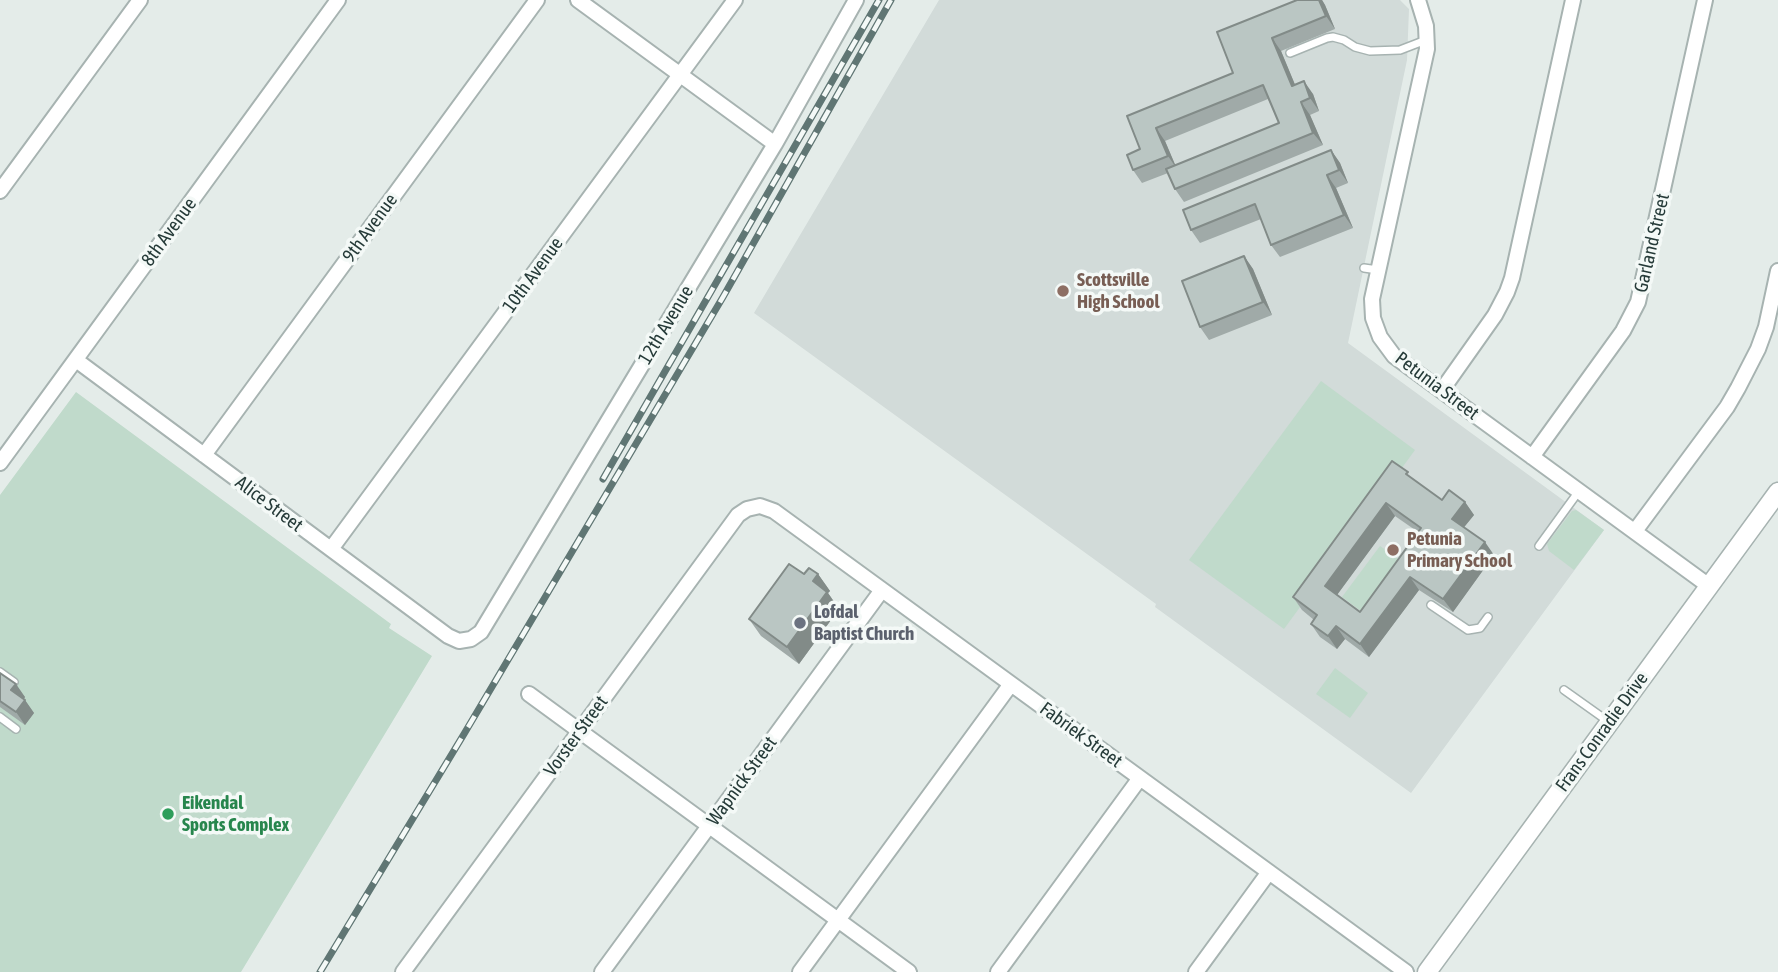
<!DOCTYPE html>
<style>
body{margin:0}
canvas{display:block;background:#e4ece9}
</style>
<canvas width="1778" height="972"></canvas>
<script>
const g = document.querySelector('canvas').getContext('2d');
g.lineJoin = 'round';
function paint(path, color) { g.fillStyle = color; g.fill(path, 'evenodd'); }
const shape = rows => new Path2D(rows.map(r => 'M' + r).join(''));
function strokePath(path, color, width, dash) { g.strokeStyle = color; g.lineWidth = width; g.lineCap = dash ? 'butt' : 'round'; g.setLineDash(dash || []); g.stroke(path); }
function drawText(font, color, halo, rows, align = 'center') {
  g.font = font + ' "Asap Condensed",sans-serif'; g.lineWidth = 7; g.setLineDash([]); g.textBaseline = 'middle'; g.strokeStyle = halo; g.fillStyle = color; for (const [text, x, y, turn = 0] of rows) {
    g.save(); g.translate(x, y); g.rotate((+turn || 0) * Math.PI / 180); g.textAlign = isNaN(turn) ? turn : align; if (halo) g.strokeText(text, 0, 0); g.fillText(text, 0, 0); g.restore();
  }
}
paint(shape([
 [939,0,1400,0,1409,9,1407,60,1348,343,1604,530,1411,793,1155,607,1156,604,754,313]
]), '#d2dbd9');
paint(shape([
 [1321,381,1415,450,1284,629,1189,560],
 [76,392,391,624,389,628,432,656,241,972,0,972,0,495],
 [1576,510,1604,530,1574,570,1549,551,1547,544,1572,511],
 [1380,546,1407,565,1369,617,1342,597],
 [1335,668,1368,693,1350,718,1316,694]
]), '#c0dacb');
const service = shape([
 [1290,53,1327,38,1333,37,1344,40,1355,47,1370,51,1400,50,1426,40],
 [1364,268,1378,270],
 [1539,546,1579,491],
 [1431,605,1468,630,1480,628,1488,617],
 [0,672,14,682],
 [1564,690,1609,722],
 [0,717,16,729]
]);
const minor = shape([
 [578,0,775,144],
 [1418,0,1426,26,1427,49,1372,299,1373,318,1380,337,1394,356,1709,586],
 [0,191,140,0],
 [76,360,448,636,459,641,471,639,481,632,775,144,856,0],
 [1442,390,1495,315,1507,292,1512,278,1573,0],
 [204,455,537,0],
 [1532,457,1623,331,1638,302,1705,0],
 [0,463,338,0],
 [1635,531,1727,407,1738,388,1758,349,1766,327,1778,271],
 [331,549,735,0],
 [529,694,909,972],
 [403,972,738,515,747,509,760,506,774,511,1406,972],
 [602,972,882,590],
 [800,972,1011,684],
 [998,972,1140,778],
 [1196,972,1269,872]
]);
const tertiary = shape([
 [1427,972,1778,492]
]);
strokePath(service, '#a7b3b1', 10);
strokePath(minor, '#a7b3b1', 18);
strokePath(tertiary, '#a7b3b1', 21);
strokePath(service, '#fff', 7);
strokePath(minor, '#fff', 14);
strokePath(tertiary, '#fff', 18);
const rail = shape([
 [603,479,879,0],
 [320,972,464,734,723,297,891,0]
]);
strokePath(rail, '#607674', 7);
strokePath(rail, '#f4f9f7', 4.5, [13]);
paint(shape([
 [1297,0,1322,0,1325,5,1335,29,1281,51,1295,85,1313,94,1319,111,1310,115,1323,145,1184,202,1175,189,1168,173,1142,183,1133,170,1140,149,1127,116,1233,73],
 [1268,99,1279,123,1175,165,1165,141],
 [1331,150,1340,163,1348,183,1336,188,1353,228,1280,257,1271,245,1261,219,1200,243,1191,230],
 [1244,256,1253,269,1272,315,1209,340,1200,327],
 [1412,478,1442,500,1465,502,1474,515,1464,527,1494,555,1453,612,1419,590,1369,657,1345,639,1337,649,1320,637,1311,624,1314,620,1302,610,1293,597],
 [1395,516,1418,532,1360,612,1337,595],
 [804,574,818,574,830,591,828,593,839,609,799,664,761,636,749,619],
 [0,673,25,697,24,699,34,713,25,725,0,707]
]), '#a0aaa8');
paint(shape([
 [1319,0,1322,0,1325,5,1335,29,1326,16],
 [1272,38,1281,51,1301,99,1292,86],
 [1304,81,1313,94,1319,111,1310,98],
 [1301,102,1310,115,1323,145,1313,133],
 [1156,128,1165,141,1177,169,1168,156],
 [1331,150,1340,163,1348,183,1339,170],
 [1327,175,1336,188,1353,228,1344,215],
 [1244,256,1253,269,1272,315,1263,302],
 [1465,502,1474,515,1461,531,1452,519],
 [1386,503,1395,516,1334,599,1325,586],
 [1485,542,1494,555,1453,612,1443,599],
 [818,574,830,591,828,593,839,609,799,664,787,647,813,581],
 [1410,577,1419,590,1369,657,1360,644],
 [1336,626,1345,639,1337,649,1328,636],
 [16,684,25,697,21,703,11,690],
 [25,700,34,713,25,725,16,712]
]), '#828b88');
const building = shape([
 [1297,0,1319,0,1326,16,1272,38,1292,86,1304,81,1310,98,1301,102,1313,133,1175,189,1166,169,1279,123,1263,85,1156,128,1168,156,1133,170,1127,155,1140,149,1127,116,1233,73,1217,32,1297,0],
 [1331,150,1339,170,1327,175,1344,215,1271,245,1255,204,1191,230,1183,210,1331,150],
 [1244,256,1263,302,1200,327,1182,281,1244,256],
 [1392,461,1408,472,1406,474,1442,500,1449,490,1465,502,1452,519,1485,542,1443,599,1410,577,1360,644,1336,626,1328,636,1311,624,1317,615,1293,597,1392,461],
 [1386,503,1421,528,1360,612,1325,586,1386,503],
 [789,564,804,574,809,568,818,574,813,581,827,592,787,647,749,619,789,564],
 [0,673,16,684,11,690,25,700,16,712,0,701,0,673]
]);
paint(building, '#bac6c3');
strokePath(building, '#828b88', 2);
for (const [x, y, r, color] of [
 [1063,291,7,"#8d6e63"],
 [1393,550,7,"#8d6e63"],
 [800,623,7,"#6b7280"],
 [168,814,7,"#2e9e5b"]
]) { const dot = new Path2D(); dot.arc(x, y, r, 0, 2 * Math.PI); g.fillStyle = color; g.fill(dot); strokePath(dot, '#f4f9f7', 2.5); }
drawText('19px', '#263b39', '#f4f9f7', [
 ["9th Avenue",370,228,-54],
 ["8th Avenue",169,232,-54],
 ["Garland Street",1652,243,-77],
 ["10th Avenue",533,275,-54],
 ["12th Avenue",666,325,-59],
 ["Petunia Street",1437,386,37],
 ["Alice Street",269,504,37],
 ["Frans Conradie Drive",1602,732,-54],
 ["Fabriek Street",1081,735,36],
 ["Vorster Street",576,736,-54],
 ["Wapnick Street",742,781,-54]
]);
drawText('bold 19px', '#785e54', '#f4f9f7', [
 ["Scottsville",1077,280],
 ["High School",1077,302],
 ["Petunia",1407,539],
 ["Primary School",1407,561]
], 'left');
drawText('bold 19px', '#5b616d', '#f4f9f7', [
 ["Lofdal",814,612],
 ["Baptist Church",814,634]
], 'left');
drawText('bold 19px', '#27864d', '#f4f9f7', [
 ["Eikendal",182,803],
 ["Sports Complex",182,825]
], 'left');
</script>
